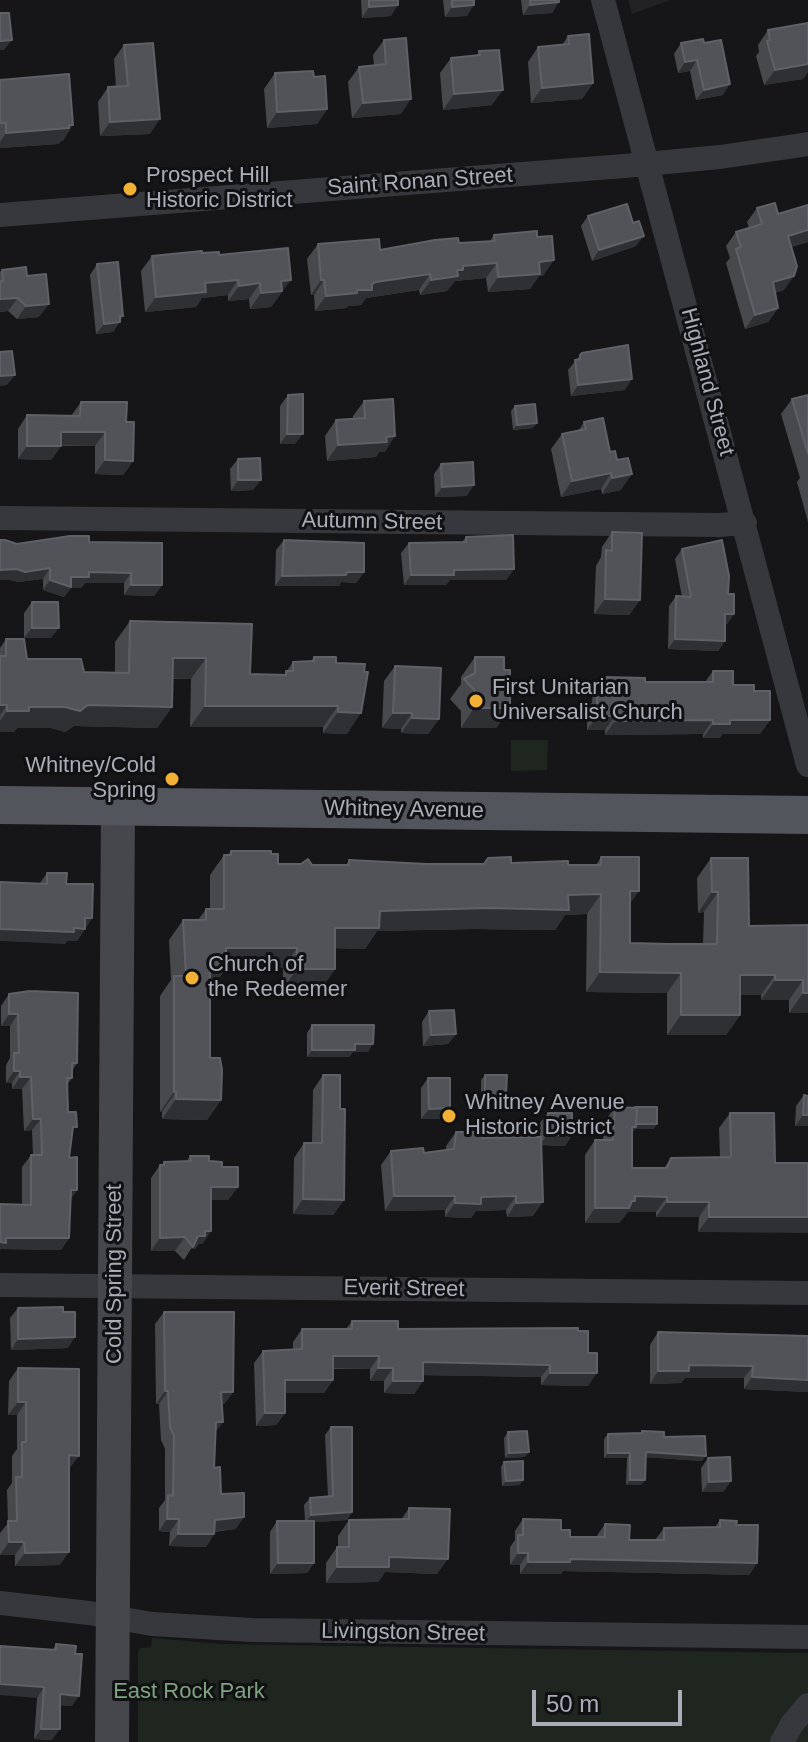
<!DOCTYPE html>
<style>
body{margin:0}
#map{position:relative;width:808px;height:1742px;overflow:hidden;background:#161618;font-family:Helvetica,sans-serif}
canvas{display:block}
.scale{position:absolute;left:532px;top:1690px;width:150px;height:36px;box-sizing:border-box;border:4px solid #a8adb8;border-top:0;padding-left:10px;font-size:24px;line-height:28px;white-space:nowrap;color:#a8adb8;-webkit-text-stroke:6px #111113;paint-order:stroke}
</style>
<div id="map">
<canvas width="808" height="1742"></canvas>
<div class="scale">50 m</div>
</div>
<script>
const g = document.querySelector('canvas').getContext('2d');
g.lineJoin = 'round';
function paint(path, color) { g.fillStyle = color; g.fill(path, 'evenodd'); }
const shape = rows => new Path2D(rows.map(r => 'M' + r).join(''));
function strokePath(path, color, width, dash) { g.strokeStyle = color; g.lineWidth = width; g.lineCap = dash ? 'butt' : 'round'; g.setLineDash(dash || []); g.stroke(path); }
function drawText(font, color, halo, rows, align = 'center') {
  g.font = font + ' Helvetica,sans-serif'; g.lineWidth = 6; g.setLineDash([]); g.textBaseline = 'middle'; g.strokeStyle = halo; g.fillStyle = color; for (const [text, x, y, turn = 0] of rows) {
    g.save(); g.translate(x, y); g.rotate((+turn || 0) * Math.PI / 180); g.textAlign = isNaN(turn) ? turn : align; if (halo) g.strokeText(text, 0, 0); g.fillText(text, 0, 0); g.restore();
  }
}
paint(shape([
 [628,0,670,0,632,14]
]), '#222225');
paint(shape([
 [511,740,548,740,547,770,511,771],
 [152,1638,223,1644,808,1653,808,1742,138,1742,138,1652,140,1648,151,1647]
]), '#1e261f');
strokePath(shape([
 [603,0,808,765],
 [0,215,624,166,720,157,808,144],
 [0,518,719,525,745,523],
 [0,1285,808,1293],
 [0,1603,89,1613,152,1624,252,1630,808,1637],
 [782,1742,792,1724,808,1705]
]), '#37383d', 24);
strokePath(shape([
 [112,1742,118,807]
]), '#45474d', 34);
strokePath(shape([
 [0,805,808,815]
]), '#53555c', 38);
paint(shape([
 [361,0,398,0,391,16,362,18],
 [443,0,474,0,467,16,445,17],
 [521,0,559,0,552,13,523,15],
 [768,30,808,72,803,79,764,85,756,56,759,52,758,45],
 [568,36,593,83,582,99,531,103,528,62,538,47,562,45],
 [703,39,723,95,696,100,690,71,678,73,674,54,681,43],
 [384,40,401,114,352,118,348,82,359,67,374,65,373,55],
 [124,45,150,134,100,136,98,102,108,87,116,87,114,59],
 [479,51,492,105,443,110,440,73,451,58,477,55],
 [275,73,314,77,327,109,317,124,267,128,264,89],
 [0,80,63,141,61,141,58,144,0,148],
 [808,205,808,242,791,247,784,290,775,293,778,308,768,322,745,329,726,263,730,258,726,246,736,232,749,228,747,222,757,208,778,214],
 [588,216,636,246,592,261,581,226],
 [494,235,543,276,539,276,530,289,488,292,486,278,455,281,447,291,420,295,419,290,366,298,361,305,348,306,346,308,315,311,314,295,311,295,307,259,318,244,380,250,490,241],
 [202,253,219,255,280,296,279,296,271,307,250,309,249,299,228,301,228,295,202,298,196,307,145,312,141,271,152,256],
 [97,264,123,316,113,332,96,334,90,275],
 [2,270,27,276,39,317,17,319,8,311,0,312,0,272],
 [582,353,625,390,571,396,568,370],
 [288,395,295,444,280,444,280,406],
 [808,395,808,522,797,482,800,478,781,414,792,399],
 [364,401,385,452,379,452,376,457,327,461,325,436,336,420,353,419,353,416],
 [81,402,126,422,133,461,123,475,95,474,95,446,61,446,51,460,18,459,18,429,27,415,71,416],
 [515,406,533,428,513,430,511,411],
 [584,422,617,460,621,490,602,494,601,489,561,497,551,449,562,434,579,430],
 [238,459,253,490,231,491,230,469],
 [441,464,467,496,435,497,434,474],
 [612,532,640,600,629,615,594,614,596,566,601,557,602,547],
 [466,537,514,569,506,580,450,580,446,585,404,585,401,553,409,543,462,542],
 [284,540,364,572,356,583,341,582,339,586,275,586,276,550],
 [89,542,162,585,154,596,124,595,124,583,85,583,81,588,71,588,64,597,43,590,43,579,18,582,10,580,17,544],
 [682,549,728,594,734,614,727,624,725,624,725,641,718,651,668,649,669,606,676,596,682,597,675,559],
 [32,602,51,638,24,638,24,613],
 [130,621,250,674,284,675,293,662,311,661,314,657,336,663,347,734,323,733,323,727,190,727,191,679,172,679,172,707,157,728,74,726,65,732,51,728,17,728,14,732,0,732,0,648,6,639,27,659,84,672,115,673,115,642],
 [475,657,504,670,510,708,496,728,461,728,461,711,450,699,461,684,461,677],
 [395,666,439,719,428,734,401,733,401,729,382,728,384,681],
 [713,671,733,685,754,691,770,720,760,734,722,734,720,738,703,738,703,734,605,735,605,730,587,730,587,710,592,702,593,692,603,677,645,682,705,682],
 [231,851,271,854,278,864,312,865,346,865,349,860,427,864,511,863,568,865,596,865,601,857,630,903,630,943,668,944,703,944,704,912,698,913,697,878,711,858,749,926,808,925,808,1013,789,1013,789,1000,761,1000,761,995,740,995,740,1015,726,1035,667,1035,667,993,586,992,587,914,565,915,555,930,475,929,377,931,365,949,335,948,335,969,321,989,283,989,283,968,226,968,212,988,210,988,210,1058,221,1100,207,1120,162,1119,162,1112,160,1112,160,996,171,980,169,940,183,920,198,920,206,909,210,909,210,875,224,855,228,855],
 [47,873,66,884,92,918,77,941,67,941,65,944,40,883],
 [9,994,77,1063,72,1071,72,1078,67,1085,68,1112,72,1134,69,1158,77,1190,70,1200,69,1238,61,1250,1,1249,22,1204,22,1167,31,1155,33,1155,32,1130,24,1131,22,1089,12,1089,12,1083,6,1083,6,1065,10,1058,10,1026,1,1026,1,1006],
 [429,1011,456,1034,448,1044,423,1046,422,1022],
 [312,1025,368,1052,353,1052,349,1057,307,1057,307,1033],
 [323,1075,340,1109,344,1200,333,1215,293,1214,294,1158,304,1143,312,1143,313,1090],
 [485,1075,503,1100,481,1100,481,1080],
 [428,1078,443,1119,421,1119,421,1088],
 [804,1095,808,1096,808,1126,795,1126,796,1106],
 [615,1107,654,1129,635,1129,632,1133,632,1168,664,1168,671,1158,720,1157,719,1128,730,1113,775,1163,698,1232,699,1217,656,1217,656,1212,628,1212,619,1223,585,1223,585,1155,595,1140,603,1140,604,1122],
 [548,1113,572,1135,565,1146,542,1145,533,1216,507,1217,506,1210,476,1211,471,1218,445,1217,445,1210,385,1211,381,1165,391,1151,424,1153,446,1150,446,1146,456,1132,482,1138,540,1137,540,1123],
 [190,1156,209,1161,222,1167,238,1187,228,1200,211,1200,211,1231,202,1244,199,1244,195,1249,191,1249,184,1260,175,1251,151,1251,151,1178,160,1165,162,1165,164,1162,186,1162],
 [18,1308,63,1312,68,1348,11,1350,10,1318],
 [164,1312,233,1392,224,1404,222,1404,223,1422,215,1432,214,1468,221,1494,236,1529,214,1532,214,1534,206,1547,169,1546,170,1532,159,1531,159,1508,165,1500,165,1449,161,1440,159,1404,156,1404,155,1324],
 [352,1321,398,1329,578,1328,588,1386,541,1385,541,1377,423,1375,423,1381,414,1394,384,1393,384,1381,370,1381,370,1369,333,1369,333,1380,324,1393,285,1393,285,1413,276,1425,256,1426,254,1363,263,1351,293,1349,293,1342,302,1329,346,1329],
 [658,1332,808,1336,808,1392,744,1389,744,1378,685,1378,681,1383,650,1384,650,1345],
 [18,1368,69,1469,60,1565,15,1566,15,1555,0,1555,0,1533,8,1523,7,1490,12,1483,12,1456,17,1449,17,1415,8,1415,9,1381],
 [331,1427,352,1512,347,1520,314,1522,314,1563,307,1573,270,1574,270,1532,277,1521,305,1521,304,1505,310,1498,328,1496,325,1435],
 [642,1431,664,1437,702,1461,646,1457,645,1480,641,1485,626,1485,627,1458,604,1458,604,1439,608,1434,640,1433],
 [508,1432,525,1457,505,1458,504,1438],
 [708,1458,731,1481,723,1492,702,1492,701,1468],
 [504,1462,520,1485,502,1486,501,1467],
 [409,1508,437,1574,385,1572,378,1582,326,1583,326,1563,337,1547,338,1547,338,1536,349,1520,401,1520],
 [523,1519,561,1530,570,1537,596,1537,605,1524,629,1540,655,1540,664,1528,715,1527,720,1520,736,1525,757,1563,749,1575,563,1571,561,1574,520,1574,520,1565,510,1565,510,1547,515,1540,515,1531],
 [56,1644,72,1706,60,1705,52,1740,34,1739,37,1698,53,1649]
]), '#47494d');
paint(shape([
 [559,2,552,13,523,15,530,5],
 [398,5,391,16,362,18,369,7],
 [474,5,467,16,445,17,452,7],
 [12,40,4,50,0,50,0,41],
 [697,60,690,71,678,73,685,62],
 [808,64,808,72,803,79,764,85,775,70],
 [593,83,582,99,531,103,542,88],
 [730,84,723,95,696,100,704,90],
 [503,90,492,105,443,110,454,94],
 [411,99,401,114,352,118,363,103],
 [327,109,317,124,267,128,277,112],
 [160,119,150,134,100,136,110,122],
 [73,125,63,141,61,141,58,144,0,148,0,142,6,133],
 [808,230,808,242,777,250,788,236],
 [644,236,636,246,592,261,599,250],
 [554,260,543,276,539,276,530,289,488,292,498,277,539,262],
 [497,263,486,278,455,281,447,291,420,295,431,280,457,270,463,266],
 [430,274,419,290,366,298,361,305,348,306,346,308,315,311,326,296,376,282],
 [794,276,784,290,763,296,773,282],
 [238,280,228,295,202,298,196,307,145,312,156,297,205,283],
 [291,280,271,307,250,309,261,293,281,281],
 [321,280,324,280,314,295,311,295],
 [260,283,249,299,228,301,239,286],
 [18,298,8,311,0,312,0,299],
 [49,304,39,317,17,319,26,306],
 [778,308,768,322,745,329,755,315],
 [120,316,123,316,113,332,96,334,104,324],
 [15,375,7,385,0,386,0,376],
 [632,379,625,390,571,396,578,385],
 [537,423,533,428,513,430,517,425],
 [61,432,105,432,95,446,51,445],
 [287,434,303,434,295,444,280,444],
 [395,436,385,452,379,452,376,457,327,461,338,445],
 [27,446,61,446,51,460,18,459],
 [105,460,133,461,123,475,95,474],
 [611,473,601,489,561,497,572,481],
 [632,474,621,490,602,494,612,478],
 [238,480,261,480,253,490,231,491],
 [474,485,467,496,435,497,442,487],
 [50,568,43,579,18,582,10,580,0,580,0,570],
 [514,569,506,580,450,580,446,585,404,585,411,575,454,570],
 [89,572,131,573,124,583,85,583,81,588,71,588,64,597,43,590,50,580,71,577],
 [347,572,364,572,356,583,341,582,339,586,275,586,282,576],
 [131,585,162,585,154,596,124,595],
 [605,599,640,600,629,615,594,614],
 [725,614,734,614,727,624,718,623],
 [32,628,59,628,51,638,24,638],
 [675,639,725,641,718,651,668,649],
 [173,658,206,658,191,679,158,678],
 [0,705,7,705,0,715],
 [88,705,172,707,157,728,74,726,65,732,51,728,17,728,14,732,0,732,0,721,7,711,29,707],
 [205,706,338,706,323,727,190,727],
 [474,708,510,708,496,728,461,728],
 [338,712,361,713,347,734,323,733],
 [393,713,412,713,401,729,382,728],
 [597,716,615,716,605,730,587,730],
 [412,718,439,719,428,734,401,733],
 [713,720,703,734,605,735,615,721],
 [730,720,770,720,760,734,722,734,720,738,703,738,713,724],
 [630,891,639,891,624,912],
 [712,892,718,892,704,912,698,913],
 [601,894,587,914,565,915,555,930,475,929,377,931,365,949,321,948,335,928,380,911,568,895],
 [85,918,92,918,77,941,67,941,65,944,0,941,0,929],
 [226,948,297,948,283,968,212,968],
 [210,968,226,968,212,988,196,988],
 [297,969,335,969,321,989,283,989],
 [600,972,681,973,667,993,586,992],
 [740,975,775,975,761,995,726,995],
 [775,980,803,980,789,1000,761,1000],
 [803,993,808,993,808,1013,789,1013],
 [9,1014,18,1014,10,1026,1,1026],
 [681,1015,740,1015,726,1035,667,1035],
 [456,1034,448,1044,423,1046,431,1035],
 [355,1044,373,1044,368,1052,353,1052,349,1057,307,1057,312,1050],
 [14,1071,20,1071,12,1083,6,1083],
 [20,1077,31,1077,22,1089,12,1089],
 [174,1092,176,1092,162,1112,160,1112],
 [485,1095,506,1095,503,1100,481,1100],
 [176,1099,221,1100,207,1120,162,1119],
 [450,1108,443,1119,421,1119,429,1109],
 [803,1115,808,1115,808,1126,795,1126],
 [33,1119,41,1119,32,1130,24,1131],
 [635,1124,657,1124,654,1129,635,1129,625,1143,621,1142],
 [547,1135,572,1135,565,1146,540,1145],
 [211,1187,238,1187,228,1200,202,1200],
 [71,1190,77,1190,69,1202],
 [394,1196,455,1196,445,1210,385,1211],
 [516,1196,506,1210,476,1211,471,1218,445,1217,455,1203,481,1197],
 [635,1196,667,1197,656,1212,628,1212,619,1223,585,1223,595,1208],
 [303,1199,344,1200,333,1215,293,1214],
 [543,1202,533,1216,507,1217,516,1203],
 [667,1202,709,1202,699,1217,656,1217],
 [709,1217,808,1217,808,1233,698,1232],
 [205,1231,211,1231,202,1244,199,1244,195,1249,191,1249,198,1236],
 [185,1237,175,1251,151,1251,160,1238],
 [6,1238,69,1238,61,1250,1,1249,0,1251,0,1242],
 [75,1337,68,1348,11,1350,18,1339],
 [333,1356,379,1356,370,1369,324,1368],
 [423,1362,550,1365,541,1377,414,1375],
 [689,1365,753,1366,744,1378,685,1378,681,1383,650,1384,658,1371],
 [378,1368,393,1368,384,1381,370,1381],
 [550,1373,597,1373,588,1386,541,1385],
 [752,1377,808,1380,808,1392,744,1389],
 [285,1380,333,1380,324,1393,276,1393],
 [393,1381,423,1381,414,1394,384,1393],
 [165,1391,168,1391,159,1404,156,1404],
 [221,1392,233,1392,224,1404,213,1404],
 [18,1402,26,1402,17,1415,8,1415],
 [265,1413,285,1413,276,1425,256,1426],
 [216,1422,223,1422,214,1434],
 [529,1452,525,1457,505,1458,509,1453],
 [646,1452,706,1456,702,1461,642,1457],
 [608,1453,630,1453,627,1458,604,1458],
 [69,1455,79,1456,69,1469,59,1469],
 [523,1480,520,1485,502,1486,506,1481],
 [630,1480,645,1480,641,1485,626,1485],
 [731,1481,723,1492,702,1492,709,1482],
 [352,1512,347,1520,305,1523,311,1515],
 [244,1517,236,1529,206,1532,215,1520],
 [167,1519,179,1519,170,1532,159,1531],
 [178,1534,214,1534,206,1547,169,1546],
 [9,1542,24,1542,15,1555,0,1555],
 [69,1552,60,1565,15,1566,25,1553],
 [518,1553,528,1553,520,1565,510,1565],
 [389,1557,448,1559,437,1574,385,1572,378,1582,326,1583,337,1567],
 [570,1559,757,1563,749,1575,563,1571,561,1574,520,1574,528,1562],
 [278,1563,314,1563,307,1573,270,1574],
 [0,1684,44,1687,37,1698,0,1695],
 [60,1694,79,1696,72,1706,53,1705],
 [41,1729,60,1729,52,1740,34,1739]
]), '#2f3033');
const building = shape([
 [369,0,398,0,398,5,369,7,369,0],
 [452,0,474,0,474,5,452,7,452,0],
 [530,0,559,0,559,2,530,5,530,0],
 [0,13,9,13,12,40,0,41,0,13],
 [808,23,808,64,775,70,767,41,770,40,768,30,808,23],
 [589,34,593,83,542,88,538,47,569,44,568,36,589,34],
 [406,38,411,99,363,103,359,67,386,64,384,40,406,38],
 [703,39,704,43,721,40,730,84,704,90,697,60,685,62,681,43,703,39],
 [153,43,160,119,110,122,108,87,128,86,124,45,153,43],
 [499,50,503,90,454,94,451,58,480,55,479,51,499,50],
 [313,71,314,77,325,76,327,109,277,112,275,73,313,71],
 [69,74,73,125,69,125,69,128,6,133,6,123,0,123,0,80,69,74],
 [775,203,778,214,808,205,808,230,788,236,797,266,794,276,773,282,778,308,755,315,736,249,741,247,736,232,762,224,757,208,775,203],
 [627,204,633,223,639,221,644,236,599,250,588,216,627,204],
 [537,231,537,237,552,236,554,260,539,262,540,274,498,277,497,263,463,266,463,270,457,270,458,276,431,280,430,274,376,282,372,284,372,290,357,290,357,293,326,296,324,280,321,280,318,244,379,239,380,250,435,240,458,238,459,243,495,241,494,235,537,231],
 [288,248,291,280,281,281,282,291,261,293,260,283,239,286,238,280,205,283,206,292,156,297,152,256,202,251,202,253,219,252,219,255,288,248],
 [118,262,123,316,120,316,120,322,104,324,97,264,118,262],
 [26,267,27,276,46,274,49,304,26,306,18,298,0,299,0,281,3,281,2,270,26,267],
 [628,345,632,379,578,385,575,360,580,359,580,355,582,353,628,345],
 [12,351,15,375,0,376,0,352,12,351],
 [303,394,303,434,287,434,288,395,303,394],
 [808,395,808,454,792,399,808,395],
 [393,399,395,436,386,437,387,442,338,445,336,420,365,418,364,401,393,399],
 [81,402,127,402,126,422,134,422,133,461,105,460,105,432,61,432,61,446,27,446,27,415,80,416,81,402],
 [535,404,537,423,517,425,515,406,535,404],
 [603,418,610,452,615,451,617,460,628,458,632,474,612,478,611,473,572,481,562,434,586,429,584,422,603,418],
 [260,458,261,480,238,480,238,459,260,458],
 [473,462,474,485,442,487,441,464,473,462],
 [612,532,642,533,640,600,605,599,606,550,612,551,612,532],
 [513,535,514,569,454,570,454,575,411,575,409,543,466,542,466,537,513,535],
 [70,536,89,536,89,542,162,543,162,585,131,585,131,573,89,572,89,577,71,577,71,587,50,580,50,568,25,572,17,569,0,570,0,540,5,540,17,544,70,536],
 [284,540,364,543,364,572,347,572,346,575,282,576,284,540],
 [722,540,729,576,728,594,734,594,734,614,725,614,725,641,675,639,676,596,691,597,682,549,722,540],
 [32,602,58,602,59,628,32,628,32,602],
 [130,621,252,624,250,674,286,675,286,671,293,671,293,662,314,661,314,657,336,657,336,663,365,664,364,672,368,672,361,713,338,712,338,706,205,706,206,658,173,658,172,707,88,705,80,711,65,707,29,707,29,711,7,711,7,705,0,705,0,656,6,656,6,639,24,639,27,659,81,659,84,672,129,673,130,621],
 [475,657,504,657,504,670,510,670,510,708,474,708,475,691,464,679,475,673,475,657],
 [395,666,441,668,439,719,412,718,412,713,393,713,395,666],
 [713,671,733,671,733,685,754,685,754,691,770,691,770,720,730,720,730,724,713,724,713,720,615,721,615,716,597,716,597,696,602,696,603,677,645,678,645,682,713,682,713,671],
 [231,851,271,851,271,854,278,854,278,864,301,864,308,859,312,865,349,865,349,860,427,864,484,864,488,858,511,857,511,863,568,861,568,865,599,865,601,864,601,857,639,857,639,891,630,891,630,943,668,944,717,944,718,892,712,892,711,858,748,858,749,926,808,925,808,993,803,993,803,980,775,980,775,975,740,975,740,1015,681,1015,681,973,600,972,601,894,568,895,569,910,489,908,380,911,379,928,335,928,335,969,297,969,297,948,226,948,226,968,210,968,210,1058,220,1058,222,1070,221,1100,176,1099,176,1092,174,1092,174,976,186,976,183,920,206,920,206,909,224,909,224,855,231,855,231,851],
 [47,873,67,873,66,884,93,884,92,918,85,918,85,929,74,928,74,932,0,929,0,882,47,884,47,873],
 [30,991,78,993,77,1063,72,1063,72,1078,67,1078,68,1112,76,1112,77,1127,73,1127,69,1158,77,1157,77,1190,71,1190,69,1238,6,1238,6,1243,0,1242,0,1204,31,1205,31,1155,42,1155,41,1119,33,1119,31,1077,20,1077,20,1071,14,1071,14,1053,19,1053,18,1014,9,1014,9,994,30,991],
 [454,1010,456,1034,431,1035,429,1011,454,1010],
 [312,1025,374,1025,373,1044,355,1044,355,1050,312,1050,312,1025],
 [323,1075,340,1075,340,1109,345,1109,344,1200,303,1199,304,1143,322,1143,323,1075],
 [485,1075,507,1075,506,1095,485,1095,485,1075],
 [428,1078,450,1078,450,1108,429,1109,428,1078],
 [804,1095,808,1096,808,1115,803,1115,804,1095],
 [615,1107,637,1108,636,1127,632,1127,632,1168,667,1168,671,1158,731,1157,730,1113,774,1113,775,1163,808,1163,808,1217,709,1217,709,1202,667,1202,667,1197,635,1196,635,1201,632,1201,629,1208,595,1208,595,1140,613,1140,615,1107],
 [635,1107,657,1107,657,1124,636,1124,637,1108,635,1108,635,1107],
 [548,1113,572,1113,572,1135,547,1135,548,1113],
 [456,1132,482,1132,482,1138,541,1137,543,1202,516,1203,516,1196,481,1197,481,1204,455,1203,455,1196,394,1196,391,1151,423,1148,424,1153,454,1149,456,1132],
 [190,1156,209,1156,209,1161,222,1162,222,1167,238,1167,238,1187,211,1187,211,1231,205,1231,205,1236,198,1236,193,1247,185,1237,160,1238,160,1165,164,1165,164,1162,191,1161,190,1156],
 [63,1307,63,1312,75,1312,75,1337,18,1339,18,1308,63,1307],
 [164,1312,234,1312,233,1392,221,1392,223,1422,216,1422,214,1468,220,1467,221,1494,244,1493,244,1517,215,1520,214,1534,178,1534,179,1519,167,1519,168,1495,173,1496,174,1436,170,1427,168,1391,165,1391,164,1312],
 [352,1321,398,1321,398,1329,578,1328,578,1331,588,1331,588,1353,597,1353,597,1373,550,1373,550,1365,423,1362,423,1381,393,1381,393,1368,378,1368,379,1356,333,1356,333,1380,285,1380,285,1413,265,1413,263,1351,302,1349,302,1329,352,1329,352,1321],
 [658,1332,808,1336,808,1380,752,1377,753,1366,689,1365,689,1371,658,1371,658,1332],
 [18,1368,79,1369,79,1456,69,1455,69,1552,25,1553,24,1542,9,1542,8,1521,17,1521,16,1477,22,1477,22,1442,26,1442,26,1402,18,1402,18,1368],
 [331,1427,352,1427,352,1512,311,1515,310,1498,333,1496,331,1427],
 [527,1431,529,1452,509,1453,508,1432,527,1431],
 [642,1431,664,1432,664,1437,705,1436,706,1456,646,1452,645,1480,630,1480,630,1453,608,1453,608,1434,642,1433,642,1431],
 [730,1457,731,1481,709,1482,708,1458,730,1457],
 [523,1461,523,1480,506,1481,504,1462,523,1461],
 [409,1508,450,1509,448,1559,389,1557,389,1567,337,1567,337,1547,349,1547,349,1520,409,1519,409,1508],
 [523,1519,561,1520,561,1530,570,1530,570,1537,605,1537,605,1524,630,1525,629,1540,664,1540,664,1528,720,1527,720,1520,737,1521,736,1525,758,1525,757,1563,570,1559,570,1562,528,1562,528,1553,518,1553,518,1535,523,1535,523,1519],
 [277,1521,314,1521,314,1563,278,1563,277,1521],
 [56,1644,76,1646,75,1654,82,1654,79,1696,60,1694,60,1729,41,1729,44,1687,0,1684,0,1646,56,1650,56,1644]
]);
paint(building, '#525359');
strokePath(building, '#5f6168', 2);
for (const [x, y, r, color] of [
 [130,189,8,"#f2b134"],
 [476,701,8,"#f2b134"],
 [172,779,8,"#f2b134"],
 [192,978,8,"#f2b134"],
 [449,1116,8,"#f2b134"]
]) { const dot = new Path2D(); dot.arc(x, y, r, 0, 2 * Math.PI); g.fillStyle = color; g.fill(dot); strokePath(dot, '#111113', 3); }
drawText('22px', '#a8adb8', '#111113', [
 ["Prospect Hill",146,176],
 ["Historic District",146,201],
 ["First Unitarian",492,688],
 ["Universalist Church",492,713],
 ["Whitney/Cold",156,766,"right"],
 ["Spring",156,791,"right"],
 ["Church of",208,965],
 ["the Redeemer",208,990],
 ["Whitney Avenue",465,1103],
 ["Historic District",465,1128]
], 'left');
drawText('22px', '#a8adb8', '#111113', [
 ["Saint Ronan Street",420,182,-4],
 ["Highland Street",707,382,75],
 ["Autumn Street",372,522,1],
 ["Whitney Avenue",404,810,1],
 ["Cold Spring Street",115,1274,-90],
 ["Everit Street",404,1289,1],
 ["Livingston Street",403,1633,1]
]);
drawText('22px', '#7fa381', '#111113', [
 ["East Rock Park",189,1692]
]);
</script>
